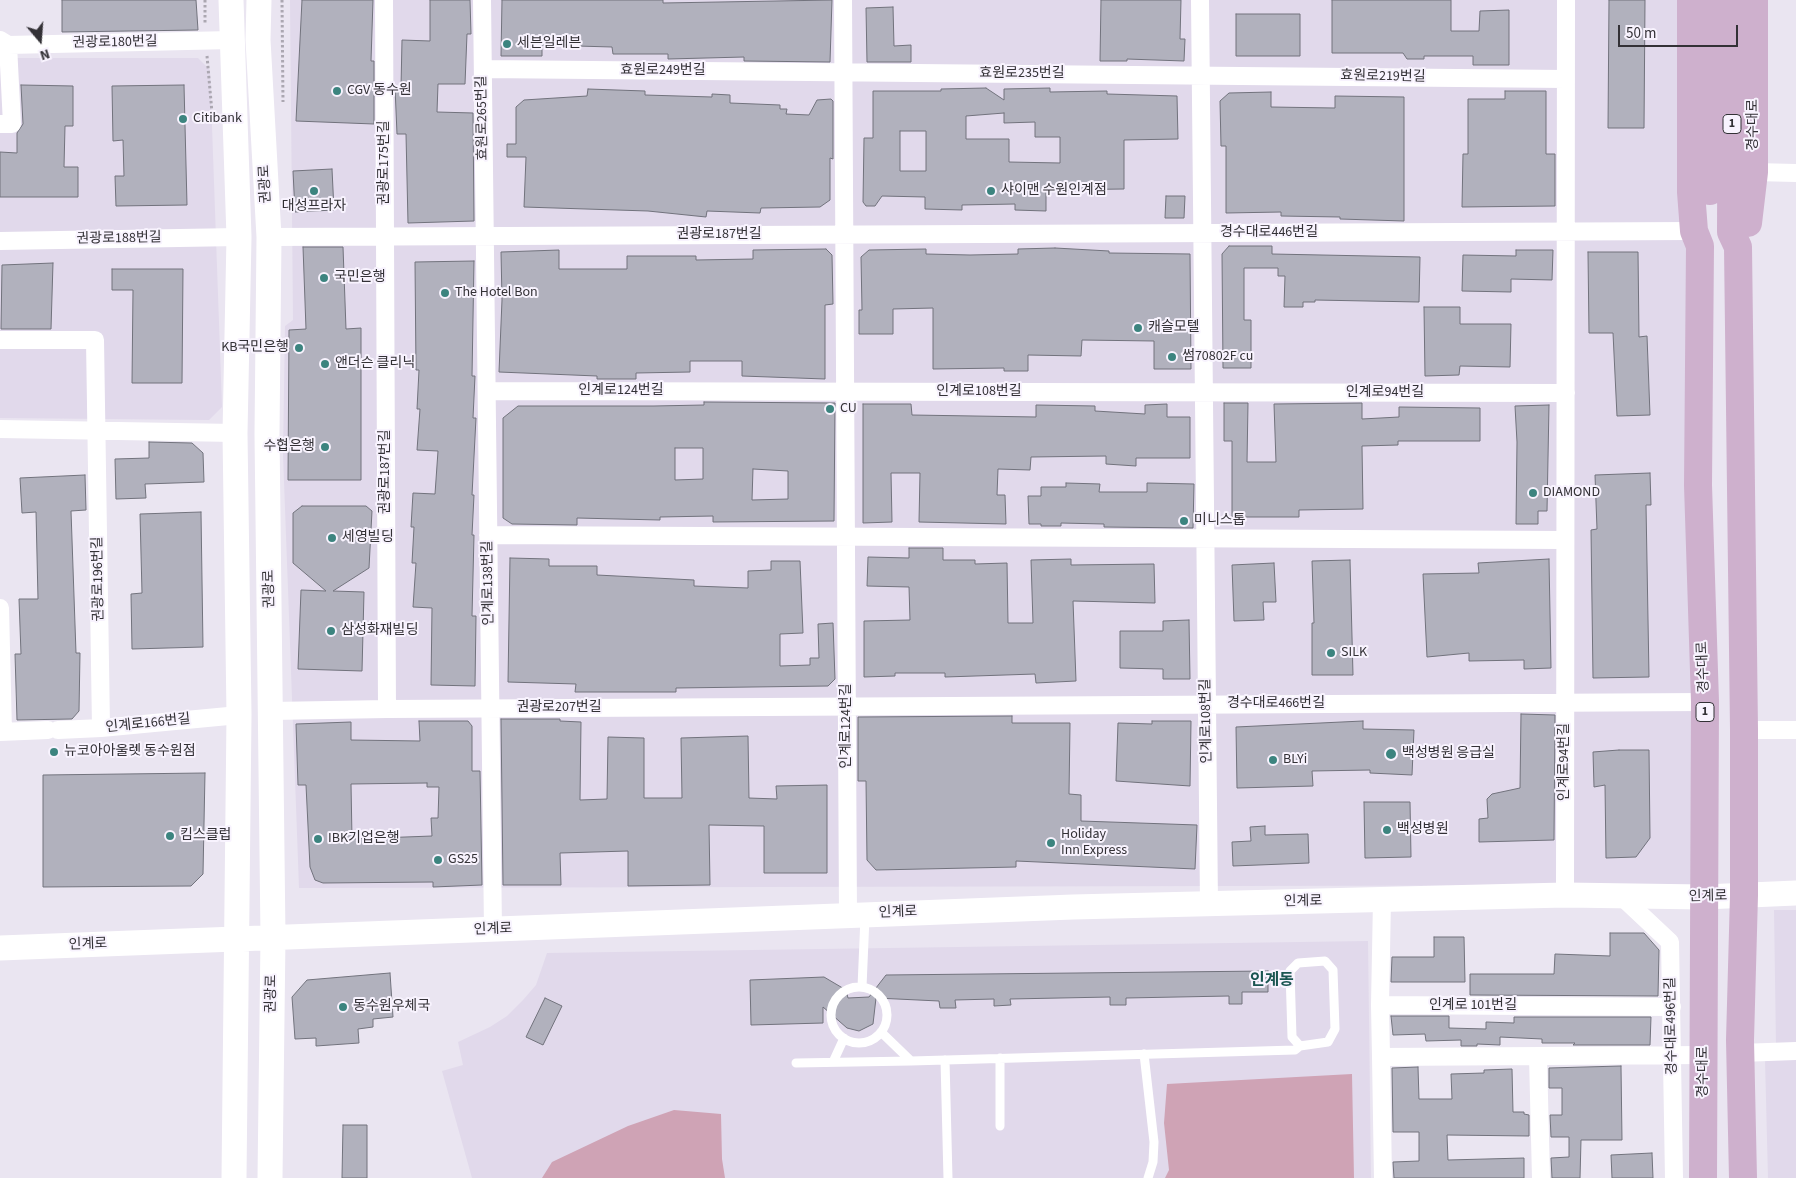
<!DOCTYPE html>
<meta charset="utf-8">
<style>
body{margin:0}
#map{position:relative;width:1796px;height:1178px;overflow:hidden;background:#eae5f1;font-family:"Source Sans 3",sans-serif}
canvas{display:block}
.north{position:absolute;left:15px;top:15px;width:50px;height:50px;-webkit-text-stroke:4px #f8f3fe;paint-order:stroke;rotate:162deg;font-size:14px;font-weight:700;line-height:20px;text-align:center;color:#333136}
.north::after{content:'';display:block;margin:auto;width:18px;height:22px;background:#333136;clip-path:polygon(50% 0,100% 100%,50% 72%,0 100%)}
.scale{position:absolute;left:1618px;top:25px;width:120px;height:22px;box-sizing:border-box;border:2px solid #333136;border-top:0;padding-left:6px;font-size:15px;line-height:18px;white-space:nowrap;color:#333136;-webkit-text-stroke:4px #f8f3fe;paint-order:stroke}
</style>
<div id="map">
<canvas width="1796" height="1178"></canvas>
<div class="north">N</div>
<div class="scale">50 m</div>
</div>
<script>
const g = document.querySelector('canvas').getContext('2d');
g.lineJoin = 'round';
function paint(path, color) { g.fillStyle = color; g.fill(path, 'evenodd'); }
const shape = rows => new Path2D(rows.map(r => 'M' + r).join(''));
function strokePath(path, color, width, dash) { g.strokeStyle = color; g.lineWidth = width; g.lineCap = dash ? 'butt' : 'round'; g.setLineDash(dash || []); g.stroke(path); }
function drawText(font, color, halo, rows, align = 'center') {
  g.font = font + ' "Source Sans 3","Noto Sans KR",sans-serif'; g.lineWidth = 4; g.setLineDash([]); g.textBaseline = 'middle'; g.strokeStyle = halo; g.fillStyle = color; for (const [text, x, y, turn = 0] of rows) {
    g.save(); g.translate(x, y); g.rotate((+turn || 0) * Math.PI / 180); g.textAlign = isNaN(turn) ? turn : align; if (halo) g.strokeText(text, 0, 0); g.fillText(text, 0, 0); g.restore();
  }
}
paint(shape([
 [290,0,1689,0,1694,885,299,888,283,454,285,326,293,320],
 [0,58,198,58,210,70,222,407,209,420,0,418],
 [1774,910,1796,910,1796,1045,1776,1046],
 [1368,941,1371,1178,472,1178,442,1071,463,1065,458,1042,490,1027,507,1016,523,1000,536,985,547,953],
 [1796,1059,1796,1178,1768,1178,1765,1060]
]), '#e1d9eb');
paint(shape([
 [1352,1074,1354,1178,1165,1178,1169,1170,1164,1123,1167,1084],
 [674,1110,721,1114,722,1159,725,1178,542,1178,552,1162,628,1126]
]), '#cfa3b5');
const building = shape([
 [62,0,196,0,198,30,62,32,62,0],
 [302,0,373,0,371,61,374,61,374,124,296,121,302,0],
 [430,0,470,0,471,34,467,34,465,84,438,84,437,112,473,113,474,221,408,223,406,134,397,134,395,87,401,87,402,40,430,41,430,0],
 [502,0,663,0,663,3,832,0,830,62,744,61,744,57,668,59,668,54,613,54,612,47,542,45,542,56,501,56,502,0],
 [1101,0,1181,0,1180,39,1185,39,1184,61,1127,59,1127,61,1100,61,1101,0],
 [1332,0,1451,0,1451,31,1479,31,1480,11,1509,10,1509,65,1473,65,1473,56,1424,56,1424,59,1407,59,1403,53,1332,53,1332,0],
 [1609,0,1645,0,1644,128,1608,128,1609,0],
 [893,7,894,46,911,45,911,62,867,62,866,8,893,7],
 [1236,14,1300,14,1300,56,1236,56,1236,14],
 [21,85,73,86,73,126,65,126,64,167,78,167,78,197,0,197,0,152,17,153,17,133,23,124,21,85],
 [184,85,187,205,116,206,115,176,124,176,123,140,113,141,112,86,184,85],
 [986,88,1004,100,1004,89,1050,88,1050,92,1107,91,1107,94,1177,96,1178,139,1124,140,1124,189,1046,190,1046,211,1015,210,1015,204,962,205,962,210,925,209,925,197,882,196,875,206,866,206,863,202,864,138,873,138,873,91,941,91,941,89,986,88],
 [1004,113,1004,123,1035,122,1035,137,1060,137,1060,163,1009,162,1009,139,966,139,966,116,1004,113],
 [900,131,926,131,926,171,900,171,900,131],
 [588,89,645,91,645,95,712,97,712,94,730,95,730,103,780,105,780,109,787,109,786,114,809,115,817,100,831,99,833,101,833,159,830,158,830,200,820,207,761,208,760,213,707,211,706,217,648,211,524,207,526,157,507,157,507,144,516,144,516,107,524,100,587,96,588,89],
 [1505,91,1546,91,1546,154,1555,154,1555,206,1462,207,1463,154,1468,154,1468,99,1505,99,1505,91],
 [1271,92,1271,107,1335,108,1335,96,1404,97,1404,221,1340,219,1340,217,1281,216,1281,212,1226,213,1226,146,1221,146,1220,101,1229,93,1271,92],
 [332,169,334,210,295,212,293,171,332,169],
 [1166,196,1185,196,1184,218,1165,218,1166,196],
 [1229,246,1272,246,1272,254,1420,257,1419,302,1315,300,1315,302,1303,302,1303,307,1284,307,1285,276,1278,276,1278,268,1244,268,1244,320,1251,320,1251,368,1223,368,1222,254,1229,246],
 [303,247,343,247,346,329,361,328,361,480,288,480,289,330,306,329,303,247],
 [1055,248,1109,251,1109,253,1190,254,1191,369,1154,369,1154,341,1082,340,1081,356,1028,355,1028,371,1004,371,1004,368,933,369,933,308,893,309,893,334,859,334,859,310,862,310,861,257,869,250,926,249,926,254,970,255,1018,254,1018,249,1055,248],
 [826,249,832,255,833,304,825,305,825,379,742,376,742,361,690,361,690,372,636,373,636,379,597,379,597,376,499,372,502,300,501,252,559,250,559,269,627,269,627,256,696,256,696,260,753,259,753,250,826,249],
 [1516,250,1553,250,1552,280,1511,279,1511,292,1462,291,1463,255,1516,256,1516,250],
 [1588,252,1638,252,1639,337,1647,336,1650,415,1617,416,1613,333,1589,333,1588,252],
 [474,261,472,376,475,376,473,418,476,418,472,495,474,495,472,535,474,535,472,616,476,616,475,686,431,685,432,608,413,607,416,563,412,563,414,527,411,527,413,493,435,494,438,451,417,450,420,409,417,409,419,370,416,370,415,262,474,261],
 [53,263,51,329,1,329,2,265,53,263],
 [112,269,183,269,182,383,132,383,133,290,112,290,112,269],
 [1424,307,1460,307,1460,324,1511,324,1510,367,1460,366,1459,375,1425,376,1424,307],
 [704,402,835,403,834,521,713,522,713,516,660,517,660,520,577,518,577,525,512,524,503,518,503,418,518,406,654,406,704,405,704,402],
 [675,448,703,448,703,479,675,480,675,448],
 [753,469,788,471,788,499,752,500,753,469],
 [1224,403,1248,403,1247,462,1276,462,1274,404,1362,403,1362,419,1399,417,1399,407,1480,408,1480,441,1398,441,1398,445,1362,446,1363,509,1299,510,1299,517,1232,517,1232,441,1224,441,1224,403],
 [863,404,911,404,912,415,1036,417,1036,405,1095,406,1095,411,1145,414,1145,405,1167,404,1167,417,1190,417,1190,458,1136,458,1136,466,1106,464,1106,456,1031,457,1030,470,998,469,997,495,1005,495,1006,524,919,522,920,473,891,473,892,522,863,523,863,404],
 [1549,405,1547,511,1538,511,1538,524,1516,524,1517,442,1515,406,1549,405],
 [149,442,192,443,203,453,204,482,145,484,146,498,116,499,115,459,149,458,149,442],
 [1650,473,1651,505,1646,505,1649,677,1593,678,1591,530,1597,529,1595,475,1650,473],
 [85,475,86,510,71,511,76,653,80,653,79,711,72,719,17,720,15,654,21,654,19,599,38,599,36,512,22,513,20,478,85,475],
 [1066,483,1100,484,1099,492,1147,492,1147,483,1194,484,1193,528,1104,527,1104,524,1061,523,1061,526,1041,526,1041,524,1029,524,1028,496,1041,496,1041,487,1066,487,1066,483],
 [302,506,366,506,372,511,369,568,333,591,364,592,362,671,298,669,301,590,326,591,293,563,293,513,302,506],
 [201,512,203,647,132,649,131,594,142,593,140,514,201,512],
 [909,548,943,548,943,560,975,560,975,564,1007,563,1008,623,1033,623,1031,560,1071,559,1071,565,1154,564,1155,603,1073,601,1076,681,1036,683,1035,674,945,677,945,673,895,673,895,676,864,677,864,621,910,620,909,587,867,586,868,557,909,558,909,548],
 [510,558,549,559,549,566,597,566,597,575,694,580,694,586,748,588,748,571,771,570,771,561,800,561,803,633,780,634,780,666,810,665,810,658,819,658,818,624,833,623,835,679,828,686,676,688,676,692,575,692,576,684,508,682,510,558],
 [1549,559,1551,668,1524,669,1524,660,1469,661,1469,653,1427,657,1423,574,1479,573,1478,563,1549,559],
 [1350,560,1353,675,1312,675,1312,623,1314,623,1312,561,1350,560],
 [1274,563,1276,602,1263,602,1264,620,1234,621,1232,565,1274,563],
 [1189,620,1190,679,1163,679,1163,669,1120,668,1120,631,1163,631,1163,621,1189,620],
 [1521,714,1555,715,1554,840,1479,842,1479,819,1488,818,1487,799,1492,794,1520,788,1521,714],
 [1012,716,1012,723,1070,723,1069,794,1081,795,1081,821,1197,825,1195,869,1016,861,1016,867,876,870,867,860,866,781,858,781,858,717,1012,716],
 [501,719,560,719,560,721,581,722,580,800,607,799,608,737,644,738,644,798,682,798,681,738,748,736,749,798,777,799,776,786,827,785,827,873,764,873,764,826,709,825,710,885,628,886,628,851,560,853,561,885,503,885,501,719],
 [419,721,468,721,472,726,472,771,480,771,482,885,433,887,433,882,323,883,315,880,310,867,306,785,298,785,296,724,351,722,351,740,420,741,419,721],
 [427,783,427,787,439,787,438,818,431,818,432,836,352,839,351,784,427,783],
 [1152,721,1191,721,1190,786,1116,781,1118,723,1152,724,1152,721],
 [1363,721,1363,729,1414,730,1412,775,1370,773,1370,770,1312,771,1313,786,1237,788,1236,727,1363,721],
 [1619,750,1649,750,1650,838,1636,857,1606,858,1605,785,1594,787,1593,752,1619,750],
 [205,773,203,874,191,886,43,887,43,775,205,773],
 [1364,802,1410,802,1411,857,1365,858,1364,802],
 [1265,826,1265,835,1308,834,1309,863,1233,866,1232,842,1251,841,1250,827,1265,826],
 [1610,933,1644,933,1659,950,1658,996,1470,995,1470,974,1554,974,1555,954,1610,956,1610,933],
 [1434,937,1464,937,1465,982,1391,982,1392,957,1434,957,1434,937],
 [1268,971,1268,992,1242,992,1242,1004,1229,1004,1229,996,1126,998,1126,1005,1110,1005,1110,997,1010,999,1011,1005,994,1006,994,999,955,1000,956,1008,940,1008,939,1001,876,998,873,1024,859,1031,847,1028,823,1007,823,1023,751,1025,750,980,824,977,846,990,848,998,869,997,886,975,1268,971],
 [390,973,393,1017,373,1019,373,1027,358,1029,359,1043,316,1046,316,1038,295,1039,292,997,307,980,390,973],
 [545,998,562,1006,543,1045,526,1037,545,998],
 [1391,1016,1449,1016,1449,1028,1486,1029,1486,1022,1514,1023,1514,1017,1651,1017,1650,1045,1573,1045,1575,1043,1542,1043,1542,1039,1500,1037,1500,1045,1477,1044,1477,1046,1461,1046,1461,1040,1426,1041,1425,1034,1393,1035,1391,1016],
 [1621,1066,1622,1140,1581,1140,1580,1178,1552,1178,1551,1158,1569,1157,1569,1137,1551,1137,1550,1115,1562,1115,1562,1088,1549,1088,1549,1068,1621,1066],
 [1418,1067,1419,1099,1452,1099,1451,1074,1484,1073,1484,1070,1512,1069,1513,1112,1524,1112,1524,1114,1529,1115,1529,1136,1447,1135,1448,1160,1524,1158,1524,1178,1394,1178,1393,1162,1419,1161,1419,1132,1393,1132,1392,1068,1418,1067],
 [343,1125,367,1125,367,1178,342,1178,343,1125],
 [1652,1153,1653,1178,1612,1178,1611,1155,1652,1153]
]);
paint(building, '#b1b1bd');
strokePath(building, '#72737d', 1);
strokePath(shape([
 [205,0,205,24],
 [282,0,283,102],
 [207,56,213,124]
]), '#aba7b1', 3, [2.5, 2.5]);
strokePath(shape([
 [862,987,865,917],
 '831 1015a28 28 0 1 1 56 0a28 28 0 1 1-56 0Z',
 [881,1032,911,1061,1295,1050,1300,1046,1328,1042,1335,1029,1333,970,1325,961,1298,963,1290,971,1292,1037,1300,1046],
 [1144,1054,1154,1142,1153,1162,1148,1178],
 [1000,1058,1000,1126],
 [945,1060,948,1178],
 [833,1062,844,1038],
 [796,1063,911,1061]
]), '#fff', 9);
strokePath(shape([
 [384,0,387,709],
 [482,0,493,930],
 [843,0,848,915],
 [1200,0,1209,904],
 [0,40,8,45,232,40],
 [483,69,1566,79],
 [0,124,12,124,8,45],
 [1754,172,1796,173],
 [269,237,1694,231],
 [0,241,239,237],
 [0,340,95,340,101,728],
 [487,391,1566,393],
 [0,429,235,433],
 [488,535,1565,540],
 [0,608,3,732],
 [271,711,387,709,1705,702],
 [58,730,101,728,239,715],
 [1744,730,1796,730],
 [0,732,48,730],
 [1565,895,1566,0],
 [1621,896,1670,942,1674,1178],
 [1382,900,1380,1005,1672,1007],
 [1380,1005,1381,1057,1704,1055],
 [1740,1053,1796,1051],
 [1538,1056,1541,1178],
 [1381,1057,1383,1178]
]), '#fff', 18);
strokePath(shape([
 [231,0,239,237,235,433,239,715,234,1178],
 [259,0,258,40,269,237,267,434,273,937,270,1178],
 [0,948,1073,907,1565,895,1704,897,1796,893]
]), '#fff', 25);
strokePath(shape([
 [1691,0,1691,192,1694,231,1700,246,1698,485,1705,702,1703,1178],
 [1732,0,1731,232,1738,247,1744,730,1744,895,1740,1040,1743,1178],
 [1710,191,1713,0],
 [1748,223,1754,172,1754,0]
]), '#ceb0cd', 28);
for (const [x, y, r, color] of [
 [507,44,5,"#3c847f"],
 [337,91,5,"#3c847f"],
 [183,119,5,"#3c847f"],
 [314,191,5,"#3c847f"],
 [991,191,5,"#3c847f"],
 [324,278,5,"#3c847f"],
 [445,293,5,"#3c847f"],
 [1138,328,5,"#3c847f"],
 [299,348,5,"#3c847f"],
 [1172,357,5,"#3c847f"],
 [325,364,5,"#3c847f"],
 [830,409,5,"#3c847f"],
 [325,447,5,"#3c847f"],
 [1533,493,5,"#3c847f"],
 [1184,521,5,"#3c847f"],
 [332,538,5,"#3c847f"],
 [331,631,5,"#3c847f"],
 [1331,653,5,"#3c847f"],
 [54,752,5,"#3c847f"],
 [1391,754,6,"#3c847f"],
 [1273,760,5,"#3c847f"],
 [1387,830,5,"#3c847f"],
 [170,836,5,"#3c847f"],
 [318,839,5,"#3c847f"],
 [1051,843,5,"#3c847f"],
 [438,860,5,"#3c847f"],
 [343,1007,5,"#3c847f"]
]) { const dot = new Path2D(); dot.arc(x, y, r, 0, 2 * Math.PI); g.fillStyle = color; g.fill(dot); strokePath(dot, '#f8f3fe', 2); }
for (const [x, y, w] of [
 [1732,124,18],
 [1705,712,18]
]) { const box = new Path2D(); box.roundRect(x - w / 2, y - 9.5, w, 19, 4); g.fillStyle = '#f8f3fe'; g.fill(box); strokePath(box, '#333136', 1); }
drawText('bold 12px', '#333136', null, [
 ["1",1732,124],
 ["1",1705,712]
]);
drawText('14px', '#333136', '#f8f3fe', [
 ["권광로180번길",115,43,-1],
 ["효원로249번길",663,71],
 ["효원로235번길",1022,74],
 ["효원로219번길",1383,77,1],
 ["효원로265번길",483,118,-91],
 ["경수대로",1754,125,-90],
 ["권광로175번길",385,163,-90],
 ["권광로",266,184,-93],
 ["경수대로446번길",1269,233],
 ["권광로187번길",719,235],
 ["권광로188번길",119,239,-1],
 ["인계로124번길",621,391],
 ["인계로108번길",979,392],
 ["인계로94번길",1385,393],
 ["권광로187번길",386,472,-90],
 ["권광로196번길",99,579,-91],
 ["인계로138번길",489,583,-91],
 ["권광로",270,589,-91],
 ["경수대로",1704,667,-92],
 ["경수대로466번길",1276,704],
 ["권광로207번길",559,708],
 ["인계로108번길",1207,721,-91],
 ["인계로166번길",148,724,-6],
 ["인계로124번길",847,726,-90],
 ["인계로94번길",1565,762,-90],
 ["인계로",1708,897,-1],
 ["인계로",1303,902,-1],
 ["인계로",898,913,-2],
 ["인계로",493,930,-2],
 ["인계로",88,945,-2],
 ["권광로",272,994,-89],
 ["인계로 101번길",1473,1006],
 ["경수대로496번길",1672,1026,-91],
 ["경수대로",1704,1072,-90]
]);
drawText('14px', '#333136', '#f8f3fe', [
 ["세븐일레븐",517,44],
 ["CGV 동수원",347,91],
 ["Citibank",193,119],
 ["샤이맨 수원인계점",1001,191],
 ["대성프라자",314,207,"center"],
 ["국민은행",334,278],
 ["The Hotel Bon",455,293],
 ["캐슬모텔",1148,328],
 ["KB국민은행",289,348,"right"],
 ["썸70802F cu",1182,357],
 ["앤더슨 클리닉",335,364],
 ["CU",840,409],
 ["수협은행",315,447,"right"],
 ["DIAMOND",1543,493],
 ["미니스톱",1194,521],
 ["세영빌딩",342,538],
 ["삼성화재빌딩",341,631],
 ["SILK",1341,653],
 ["뉴코아아울렛 동수원점",64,752],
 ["백성병원 응급실",1402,754],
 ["BLYi",1283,760],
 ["백성병원",1397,830],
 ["Holiday",1061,835],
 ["Inn Express",1061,851],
 ["킴스클럽",180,836],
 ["IBK기업은행",328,839],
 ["GS25",448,860],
 ["동수원우체국",353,1007]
], 'left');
drawText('bold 16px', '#1a5551', '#f8f3fe', [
 ["인계동",1272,981]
]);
</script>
